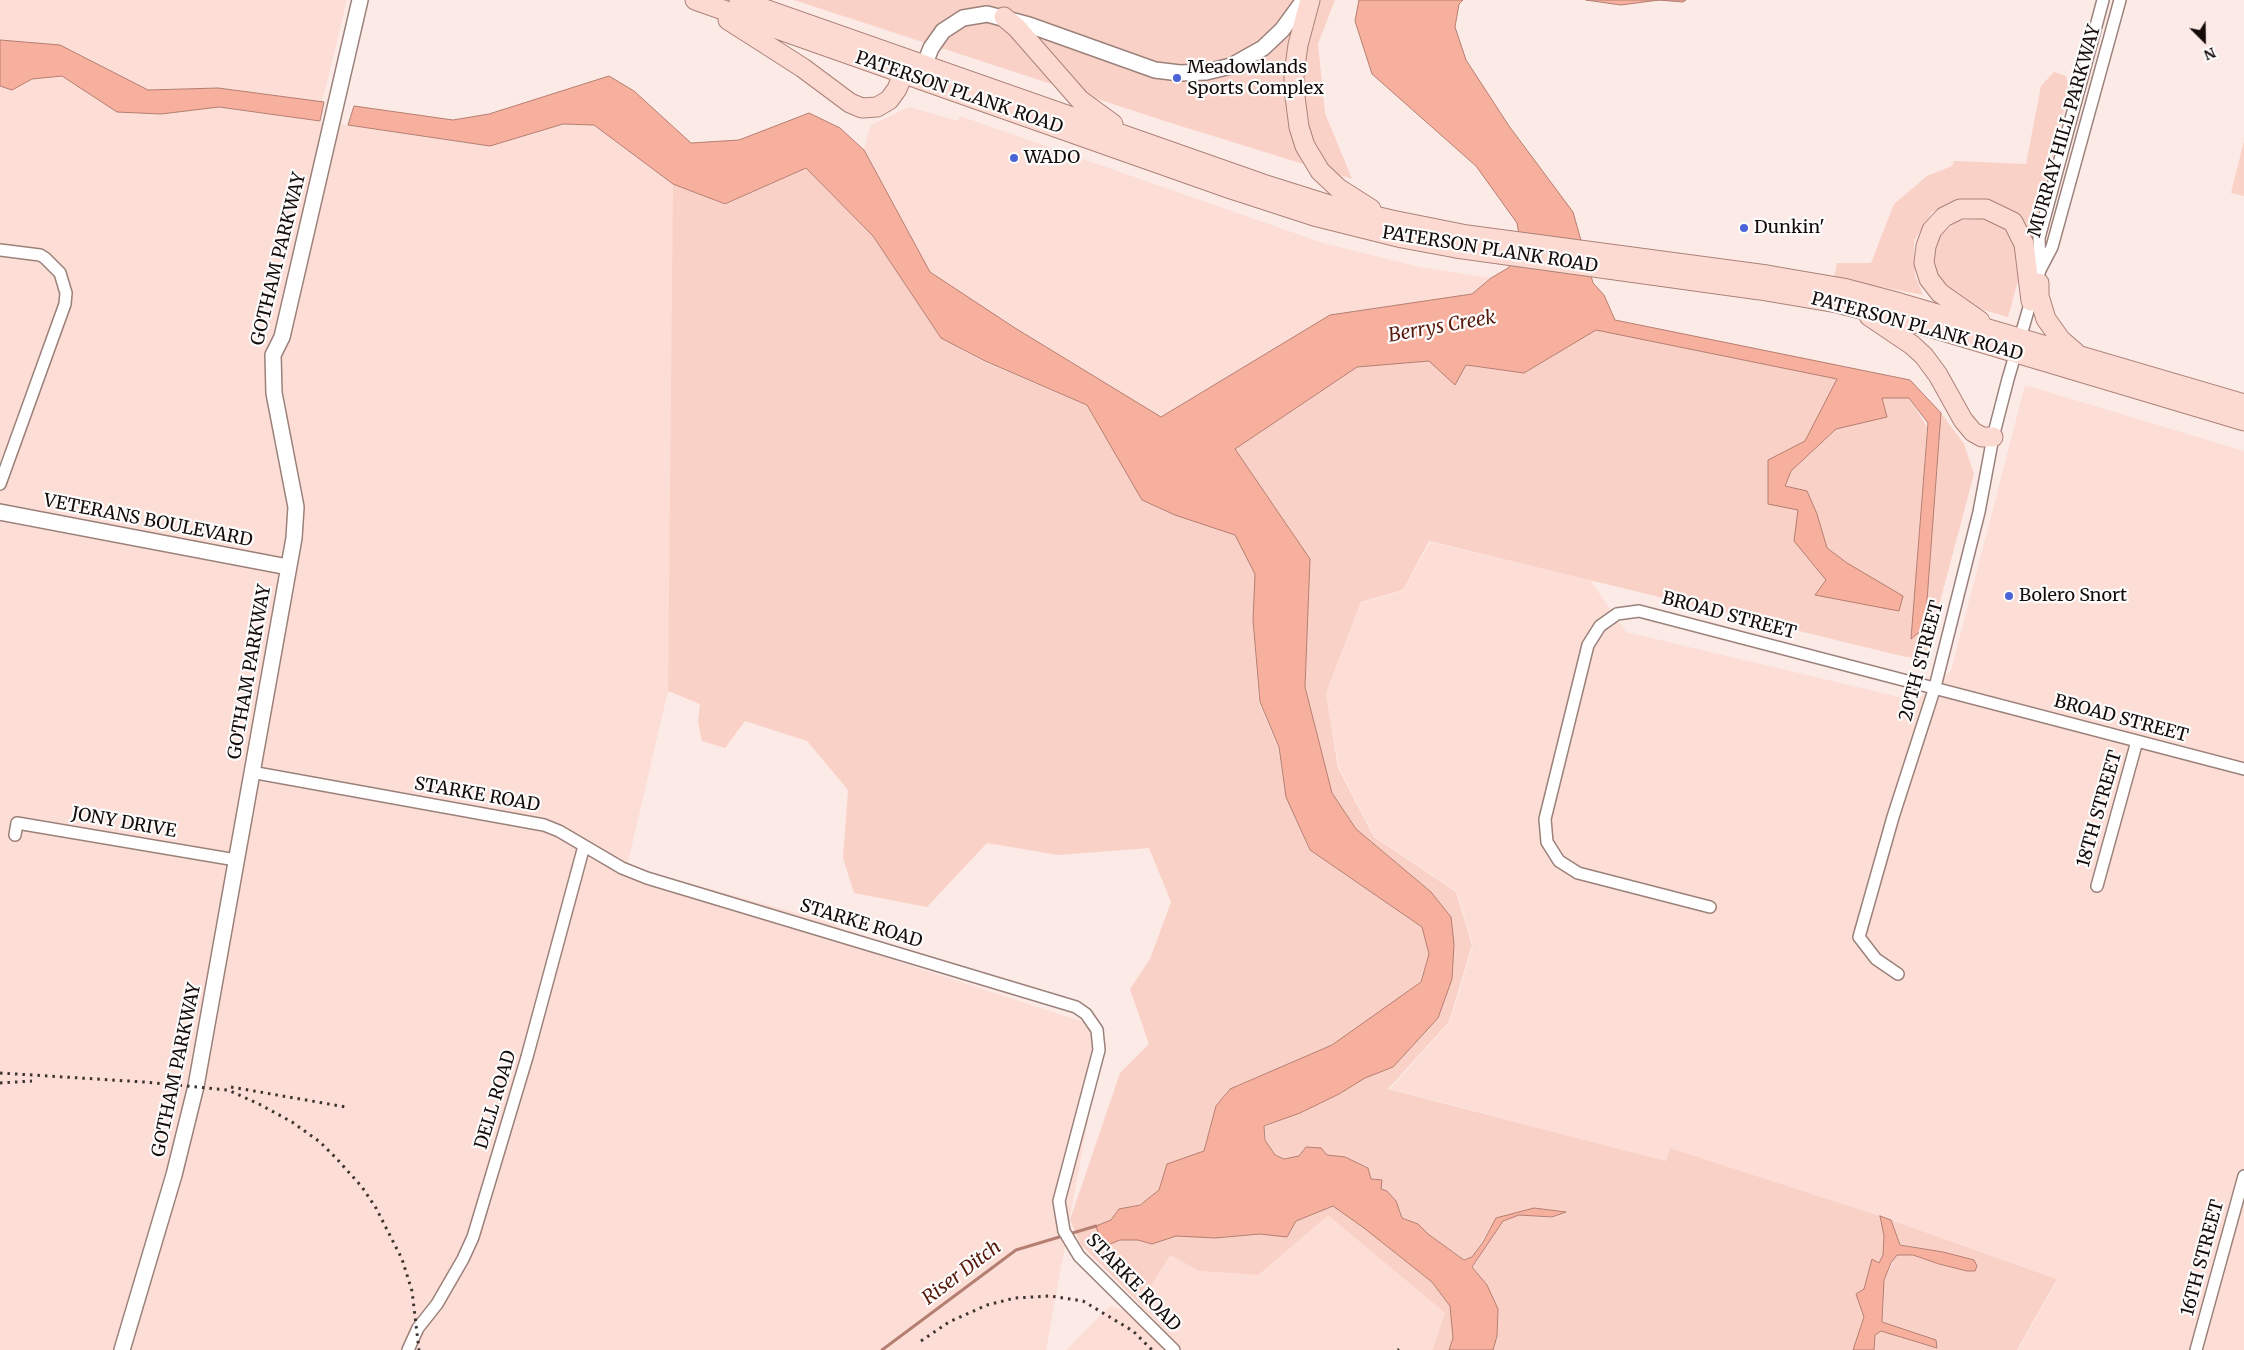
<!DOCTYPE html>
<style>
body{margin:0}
#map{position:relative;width:2244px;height:1350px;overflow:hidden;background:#fceae6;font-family:Merriweather,serif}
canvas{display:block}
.north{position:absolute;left:2179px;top:15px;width:50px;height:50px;-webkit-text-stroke:4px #fcfcfc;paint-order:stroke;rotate:157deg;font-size:14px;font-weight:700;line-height:20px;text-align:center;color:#140b09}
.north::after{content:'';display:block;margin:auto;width:18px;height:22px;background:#140b09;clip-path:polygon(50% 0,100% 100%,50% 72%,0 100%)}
</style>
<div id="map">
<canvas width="2244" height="1350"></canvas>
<div class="north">N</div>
</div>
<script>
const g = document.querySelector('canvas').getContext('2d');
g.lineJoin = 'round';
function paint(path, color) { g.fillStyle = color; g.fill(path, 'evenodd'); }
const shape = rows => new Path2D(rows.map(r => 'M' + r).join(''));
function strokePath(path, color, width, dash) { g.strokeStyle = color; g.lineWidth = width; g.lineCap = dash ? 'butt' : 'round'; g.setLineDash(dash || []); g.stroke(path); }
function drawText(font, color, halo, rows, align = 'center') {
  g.font = font + ' Merriweather,serif'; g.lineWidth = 4.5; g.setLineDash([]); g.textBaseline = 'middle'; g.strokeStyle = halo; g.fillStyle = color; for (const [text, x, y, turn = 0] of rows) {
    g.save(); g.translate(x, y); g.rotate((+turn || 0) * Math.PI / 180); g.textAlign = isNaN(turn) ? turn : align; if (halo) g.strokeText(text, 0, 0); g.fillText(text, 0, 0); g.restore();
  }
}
paint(shape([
 [0,0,347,0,322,102,218,88,148,90,60,46,0,40],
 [63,76,117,112,161,114,219,107,490,146,563,124,594,125,673,184,672,577,668,691,627,866,833,923,887,958,1090,1024,1100,1053,1046,1350,0,1350,0,86,12,90,32,79],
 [909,107,958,121,960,116,1323,243,1420,267,1491,278,1472,294,1330,315,1161,417,1015,328,930,272,864,150,871,125],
 [2025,385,2244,451,2244,1350,2018,1350,2058,1279,1880,1216,1670,1148,1666,1161,1390,1089,1450,1022,1473,945,1457,892,1375,837,1339,768,1326,693,1361,603,1403,591,1430,542,1590,580,1626,632,1916,701,1951,671],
 [1328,1214,1445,1313,1432,1350,1066,1350,1110,1306,1134,1313,1170,1255,1199,1271,1260,1275]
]), '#fcded6');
paint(shape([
 [794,0,1335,0,1318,44,1325,113,1352,179,1171,123],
 [2054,72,2066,76,2069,89,2033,240,2013,213,1969,199,1932,212,1914,241,1915,276,1923,295,1834,278,1837,263,1871,263,1894,204,1927,176,1952,166,1954,161,2026,164,2041,86],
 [2244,141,2244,196,2231,193],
 [806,168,873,236,941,338,984,362,1087,405,1142,500,1175,515,1235,535,1255,574,1253,621,1259,703,1278,747,1286,797,1309,850,1422,927,1429,954,1420,982,1397,1000,1332,1045,1229,1089,1216,1106,1204,1151,1167,1164,1159,1190,1138,1205,1119,1209,1111,1220,1097,1226,1104,1247,1120,1240,1138,1240,1152,1244,1176,1236,1215,1238,1260,1234,1287,1237,1296,1221,1333,1206,1364,1228,1432,1282,1450,1306,1453,1338,1449,1350,1432,1350,1445,1313,1328,1215,1259,1275,1199,1271,1170,1255,1140,1304,1081,1245,1070,1220,1120,1073,1149,1044,1130,989,1150,959,1171,902,1149,848,1058,855,987,843,927,907,854,893,843,858,848,790,807,741,745,721,725,748,702,741,698,722,700,704,668,691,673,184,725,205],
 [1986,218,2008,231,2021,251,2022,266,2008,317,1970,306,1941,283,1932,256,1941,234,1958,221],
 [1596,330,1838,379,1805,441,1768,460,1798,510,1826,580,1815,595,1847,563,1827,548,1817,514,1785,486,1791,471,1836,429,1886,417,1882,398,1909,398,1927,427,1912,638,1925,627,1941,413,1964,444,1974,474,1925,658,1906,657,1429,541,1403,590,1361,602,1326,693,1338,768,1374,837,1456,892,1472,945,1449,1022,1388,1089,1666,1161,1670,1148,1880,1216,1884,1236,1883,1255,1879,1263,1872,1259,1864,1289,1856,1294,1864,1317,1853,1350,1493,1350,1497,1336,1498,1309,1487,1285,1473,1267,1503,1221,1519,1215,1552,1218,1565,1212,1534,1208,1496,1218,1472,1257,1464,1259,1428,1234,1418,1224,1402,1217,1396,1201,1388,1191,1381,1189,1382,1180,1371,1179,1368,1167,1345,1157,1327,1155,1321,1148,1306,1147,1299,1156,1284,1158,1275,1155,1266,1140,1265,1127,1300,1113,1339,1094,1365,1078,1393,1067,1437,1018,1452,979,1451,917,1431,892,1356,829,1332,793,1305,687,1310,559,1235,449,1357,367,1430,361,1524,373],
 [1891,1220,2057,1279,2017,1350,1874,1350,1875,1335,1881,1331,1937,1348,1936,1340,1883,1322,1884,1280,1897,1255,1913,1255,1938,1264,1967,1271,1975,1271,1977,1266,1973,1260,1943,1252,1900,1244]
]), '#fad1c7');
const water = shape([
 [1359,0,1463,0,1459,4,1455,27,1466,60,1509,126,1573,212,1593,283,1604,295,1615,320,1910,380,1941,413,1925,627,1911,639,1928,423,1909,398,1882,398,1887,417,1836,429,1791,471,1785,486,1807,491,1817,514,1827,548,1847,563,1903,596,1899,611,1815,595,1826,580,1794,541,1798,510,1768,504,1768,460,1805,441,1837,379,1596,330,1524,373,1466,365,1455,385,1429,361,1357,367,1235,449,1310,559,1305,687,1332,793,1356,829,1431,892,1451,917,1454,944,1452,979,1438,1018,1393,1067,1365,1078,1339,1094,1300,1113,1264,1126,1265,1140,1275,1155,1284,1159,1299,1156,1306,1147,1321,1148,1327,1155,1345,1157,1368,1168,1371,1179,1382,1180,1381,1189,1387,1191,1396,1201,1402,1218,1418,1224,1428,1234,1464,1260,1472,1257,1483,1242,1496,1218,1534,1208,1566,1212,1552,1217,1519,1215,1503,1221,1472,1267,1487,1285,1498,1309,1497,1336,1493,1350,1449,1350,1453,1338,1450,1306,1432,1282,1364,1228,1333,1206,1296,1221,1287,1237,1260,1234,1215,1238,1176,1236,1152,1244,1138,1240,1120,1240,1103,1247,1096,1226,1111,1220,1119,1209,1140,1205,1159,1190,1167,1164,1204,1151,1216,1106,1230,1089,1332,1045,1421,982,1429,954,1422,927,1310,850,1286,797,1279,747,1260,702,1253,620,1255,574,1235,535,1175,515,1142,500,1087,405,985,361,941,338,873,236,806,168,725,204,673,184,594,125,563,124,490,146,348,125,354,106,453,120,489,114,609,76,634,91,691,143,739,140,809,113,840,128,864,150,930,272,1015,328,1161,417,1330,315,1472,294,1491,278,1508,268,1522,251,1517,223,1476,166,1372,74,1355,21,1359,0],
 [1586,0,1686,0,1683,2,1659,0,1621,5,1586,0],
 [0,40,60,45,148,90,218,88,324,102,320,121,219,107,161,114,117,112,62,76,32,79,12,90,0,86,0,40],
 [1880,1216,1891,1220,1900,1245,1943,1252,1974,1260,1977,1266,1975,1271,1967,1271,1939,1264,1913,1255,1897,1255,1891,1263,1884,1280,1882,1322,1936,1340,1937,1348,1881,1331,1875,1335,1874,1350,1853,1350,1864,1317,1856,1294,1864,1289,1872,1259,1879,1263,1883,1255,1884,1236,1880,1216]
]);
paint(water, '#f8b09e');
strokePath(water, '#b47e71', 1);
strokePath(shape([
 [882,1350,1016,1250,1096,1226]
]), '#b47e71', 3);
const minor = shape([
 [0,250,40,255,45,258,60,273,66,293,65,304,0,484],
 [2040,267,2039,238,2103,0],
 [251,772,544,825,559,831,622,868,647,878,1076,1007,1086,1014,1097,1030,1099,1050,1059,1201,1064,1231,1079,1256,1174,1350],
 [15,835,17,823,236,860],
 [2097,886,2137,741],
 [1710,907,1578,873,1559,861,1547,842,1545,819,1588,645,1600,626,1617,614,1639,611,2244,769],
 [1898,974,1876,959,1859,937,1893,817,1935,687,1979,512,1993,437,2008,379,2040,270,2052,247,2120,0],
 [408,1350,418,1328,437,1304,463,1259,473,1237,527,1057,584,846],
 [2196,1350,2244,1176]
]);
const tertiary = shape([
 [920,76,931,48,943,31,963,18,987,14,1029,25,1155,70,1180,73,1206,72,1231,66,1263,48,1282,30,1304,0],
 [0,512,288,567],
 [122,1350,174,1175,196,1086,294,538,296,507,274,393,273,355,282,337,360,0]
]);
const primary = shape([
 [695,0,1231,189,1314,216,1402,238,1456,248,1760,290,1837,303,1912,322,2244,421],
 [739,0,1263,184,1336,207,1392,220,1467,235,1767,275,1843,288,1900,303,2244,404],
 [1310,0,1298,45,1294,74,1294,89,1299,127,1305,146,1320,171,1338,188,1371,209],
 [1004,17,1017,28,1080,100,1113,124],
 [728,20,803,68,850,103,862,108,877,107,889,100,897,89,908,62],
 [2039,283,2039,296,2046,319,2061,340,2076,353],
 [1869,316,1912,345,1924,356,1938,375,1963,420,1973,432,1982,437,1993,437],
 [1980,321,1940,293,1929,279,1924,263,1926,246,1932,230,1944,217,1960,209,1986,209,2013,222,2024,244,2031,301]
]);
strokePath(minor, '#9b817a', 14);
strokePath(tertiary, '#9b817a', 18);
strokePath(primary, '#ab8278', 21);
strokePath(minor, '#fff', 11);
strokePath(tertiary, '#fff', 15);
strokePath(primary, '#fddad1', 19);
strokePath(shape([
 [0,1073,144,1082,228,1090,259,1104,292,1122,320,1142,336,1158,362,1187,376,1208,402,1259,412,1291,419,1350],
 [0,1083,32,1081],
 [231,1087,346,1107],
 [921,1341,949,1322,987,1305,1015,1298,1050,1296,1083,1301,1133,1331,1152,1350],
 [1398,1350,1399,1349]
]), '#3e3331', 3, [2.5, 5]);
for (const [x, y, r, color] of [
 [1177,78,5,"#4a64d8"],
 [1014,158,5,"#4a64d8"],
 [1744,228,5,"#4a64d8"],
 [2009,596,5,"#4a64d8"]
]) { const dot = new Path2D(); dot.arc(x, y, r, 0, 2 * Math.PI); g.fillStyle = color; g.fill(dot); strokePath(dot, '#fcfcfc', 2); }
drawText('18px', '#140b09', '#fcfcfc', [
 ["Meadowlands",1187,68],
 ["Sports Complex",1187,89],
 ["WADO",1024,158],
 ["Dunkin'",1754,228],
 ["Bolero Snort",2019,596]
], 'left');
drawText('18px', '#140b09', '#fcfcfc', [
 ["PATERSON PLANK ROAD",959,93,19],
 ["MURRAY HILL PARKWAY",2065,131,-74],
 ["PATERSON PLANK ROAD",1490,250,9],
 ["GOTHAM PARKWAY",279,259,-76],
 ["PATERSON PLANK ROAD",1917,327,15],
 ["VETERANS BOULEVARD",148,521,11],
 ["BROAD STREET",1729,616,15],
 ["20TH STREET",1922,661,-75],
 ["GOTHAM PARKWAY",250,672,-80],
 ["BROAD STREET",2121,719,15],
 ["STARKE ROAD",477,795,10],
 ["18TH STREET",2100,809,-74],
 ["JONY DRIVE",124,823,10],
 ["STARKE ROAD",861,924,17],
 ["GOTHAM PARKWAY",177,1070,-78],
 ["DELL ROAD",496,1100,-73],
 ["16TH STREET",2203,1258,-75],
 ["STARKE ROAD",1133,1283,46]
]);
drawText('italic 19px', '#571909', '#fcfcfc', [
 ["Berrys Creek",1442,327,-10],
 ["Riser Ditch",962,1273,-37]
]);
</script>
